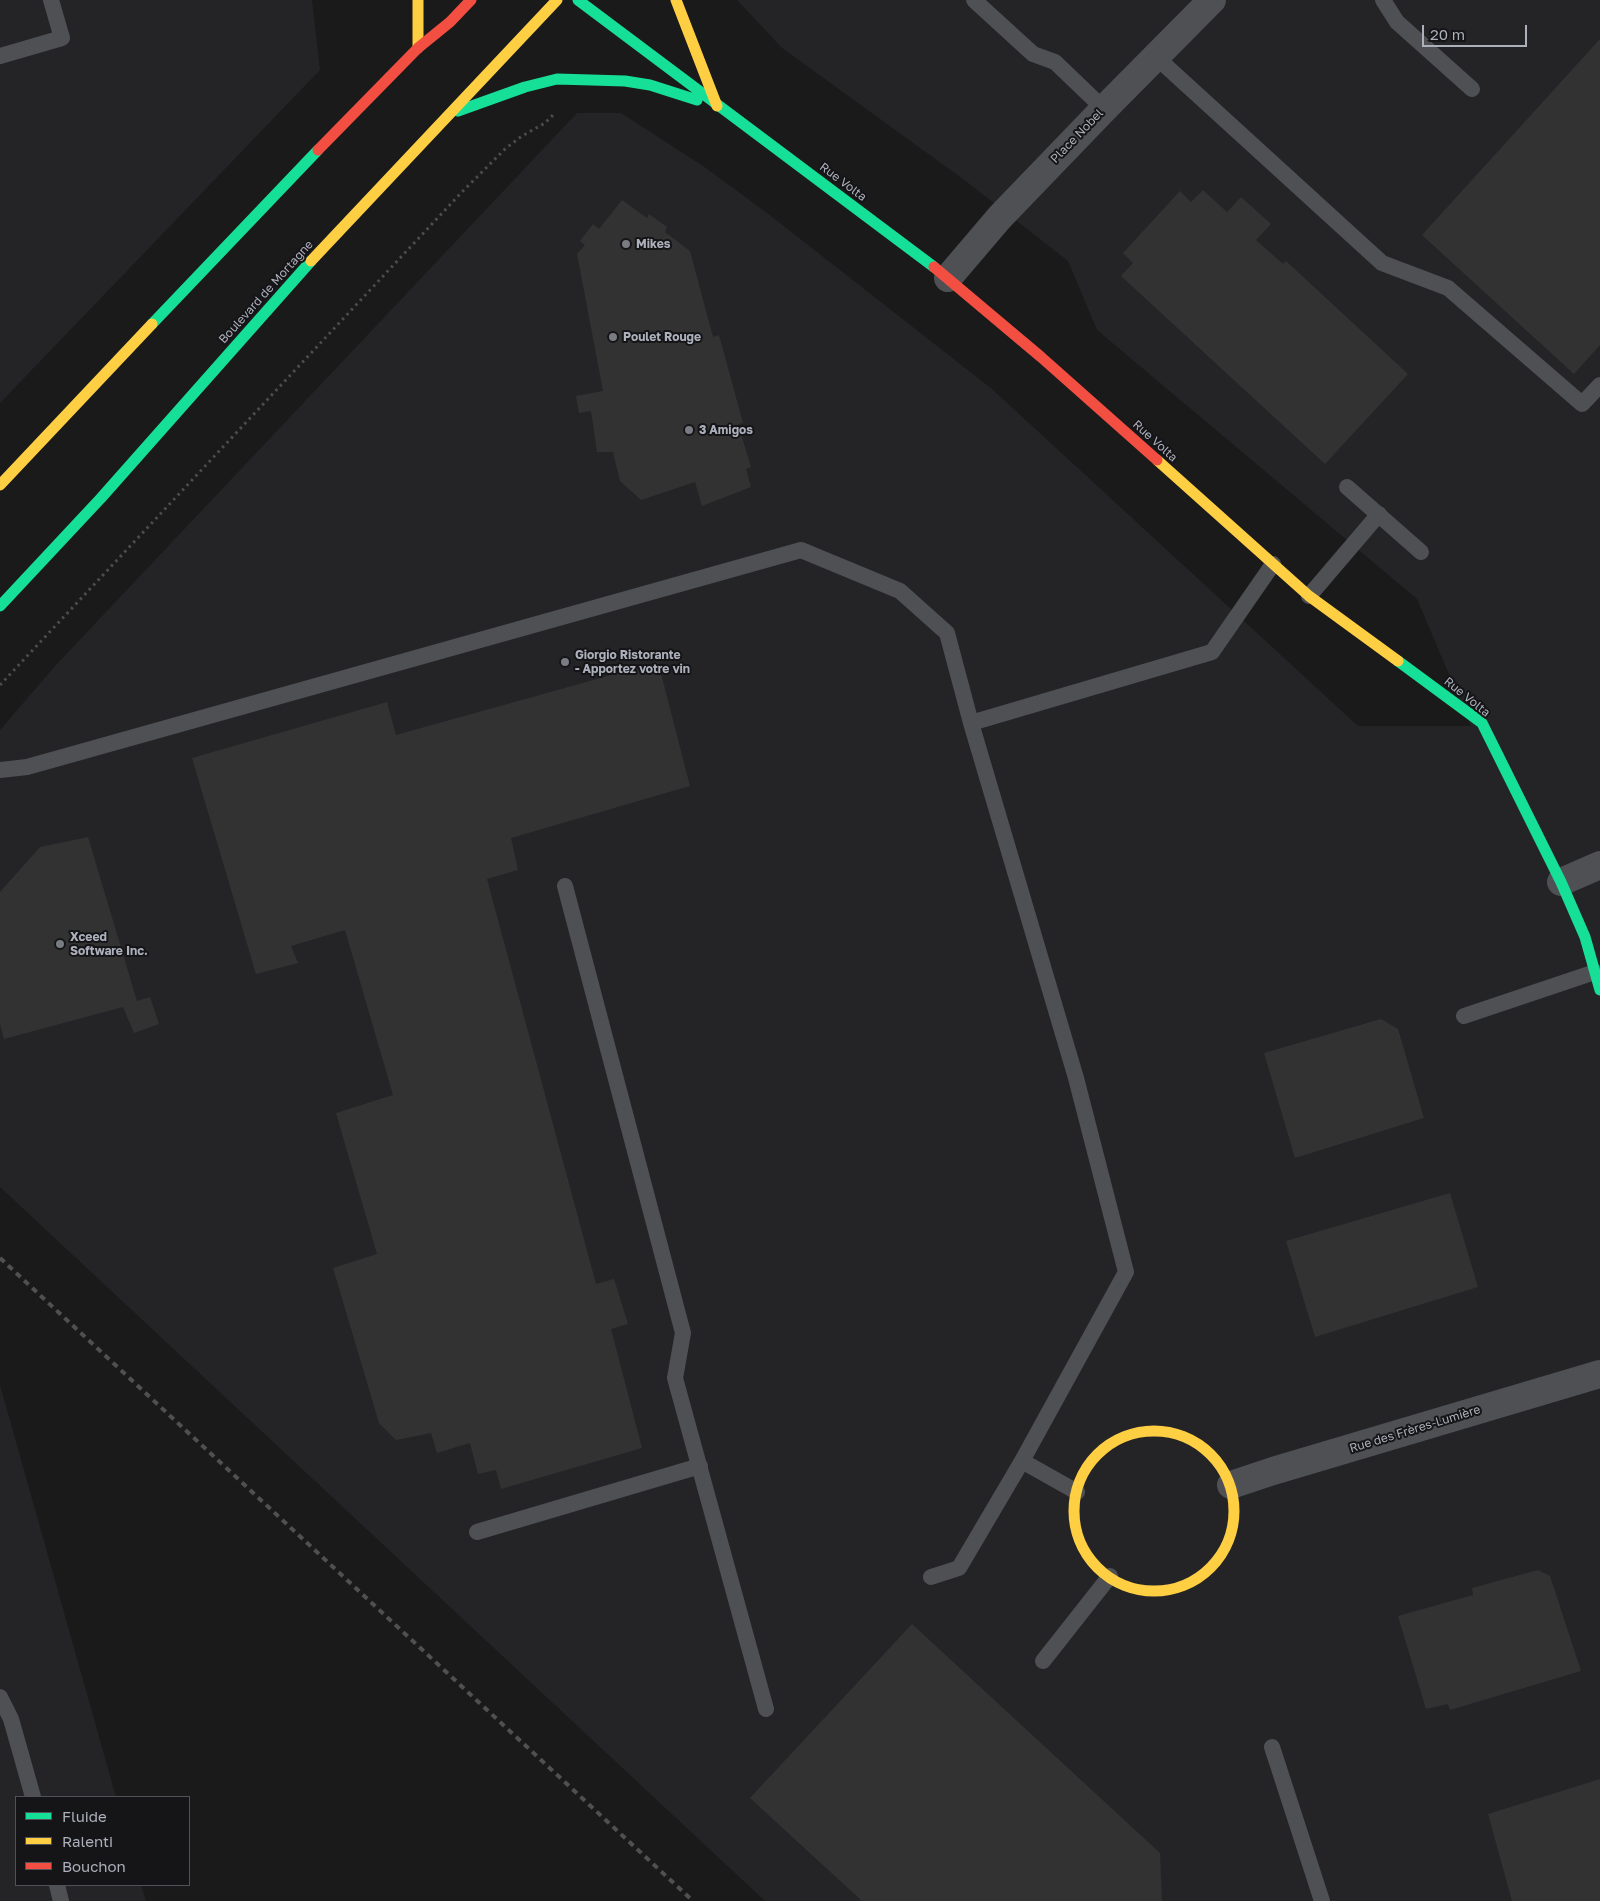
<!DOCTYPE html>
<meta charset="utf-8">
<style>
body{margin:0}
#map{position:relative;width:1600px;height:1901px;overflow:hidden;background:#1a1a1b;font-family:"Golos Text",sans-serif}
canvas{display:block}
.legend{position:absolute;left:15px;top:1796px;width:175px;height:90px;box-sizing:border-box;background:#151417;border:1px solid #515259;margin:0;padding:6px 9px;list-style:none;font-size:15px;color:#acb0bb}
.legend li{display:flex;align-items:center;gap:10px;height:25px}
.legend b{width:25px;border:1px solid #515259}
.scale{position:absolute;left:1422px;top:25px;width:105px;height:22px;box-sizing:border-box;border:2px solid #acb0bb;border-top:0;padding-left:6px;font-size:15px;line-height:18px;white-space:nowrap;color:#acb0bb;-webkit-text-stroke:4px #151417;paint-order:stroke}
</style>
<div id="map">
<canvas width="1600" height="1901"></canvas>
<ul class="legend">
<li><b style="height:6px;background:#16e098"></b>Fluide</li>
<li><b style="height:6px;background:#ffcf43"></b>Ralenti</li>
<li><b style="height:6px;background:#f24e42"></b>Bouchon</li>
</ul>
<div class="scale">20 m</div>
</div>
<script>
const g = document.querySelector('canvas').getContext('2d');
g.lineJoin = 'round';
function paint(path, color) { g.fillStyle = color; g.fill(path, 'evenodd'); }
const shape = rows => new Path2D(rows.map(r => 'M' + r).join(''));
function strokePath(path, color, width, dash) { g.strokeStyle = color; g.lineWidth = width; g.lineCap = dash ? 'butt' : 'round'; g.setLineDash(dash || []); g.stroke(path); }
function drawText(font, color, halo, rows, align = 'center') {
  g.font = font + ' "Golos Text",sans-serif'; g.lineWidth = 4; g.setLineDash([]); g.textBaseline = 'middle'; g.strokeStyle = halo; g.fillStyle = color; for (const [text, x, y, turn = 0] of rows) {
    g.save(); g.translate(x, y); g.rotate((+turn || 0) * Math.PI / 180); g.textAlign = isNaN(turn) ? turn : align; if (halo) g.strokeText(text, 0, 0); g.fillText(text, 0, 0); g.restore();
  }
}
paint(shape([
 [0,0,312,0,320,70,0,403],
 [737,0,1600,0,1600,1901,765,1901,0,1187,0,730,55,666,577,113,621,113,706,168,771,216,992,389,1358,726,1471,726,1417,599,1097,330,1068,261,963,179,782,48],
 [0,1385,116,1797,16,1797,16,1885,141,1885,146,1901,0,1901]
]), '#242427');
paint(shape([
 [1600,39,1600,345,1574,374,1422,235],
 [1203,190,1227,212,1241,197,1271,224,1256,240,1283,264,1286,261,1408,374,1325,464,1121,276,1133,263,1123,253,1180,191,1191,202],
 [622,200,647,218,649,214,667,227,665,232,690,251,713,337,719,335,743,423,738,424,751,467,746,469,751,487,702,506,695,482,641,500,620,481,613,452,597,452,591,411,579,413,576,396,603,391,577,254,585,245,580,241,593,224,599,229],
 [658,662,690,786,511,838,518,870,487,879,596,1284,614,1279,628,1324,611,1329,642,1448,501,1489,496,1470,478,1474,470,1443,437,1453,431,1433,396,1440,379,1423,333,1268,377,1254,336,1113,393,1095,345,930,291,946,298,963,256,974,192,758,387,702,396,735],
 [88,837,137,1001,150,997,159,1024,134,1033,123,1007,4,1039,0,1024,0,892,40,847],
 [1381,1019,1398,1029,1424,1118,1295,1158,1264,1053],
 [1450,1193,1478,1287,1315,1337,1286,1241],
 [1538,1570,1550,1576,1581,1671,1450,1710,1448,1704,1426,1709,1398,1616,1473,1595,1472,1588],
 [912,1624,1160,1853,1162,1901,862,1901,750,1798],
 [1600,1779,1600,1901,1512,1901,1488,1814]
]), '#323233');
strokePath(shape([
 [0,685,461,193,506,148,522,136,545,123,554,114]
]), '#4a4c4f', 3, [2.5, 4]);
strokePath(shape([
 [974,0,1033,54,1055,62,1104,109],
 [1383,0,1397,22,1472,89],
 [0,56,62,38,51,0],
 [1155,56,1382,263,1448,288,1582,404,1600,385],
 [1347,487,1421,552],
 [1309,596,1379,514],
 [971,723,1212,652,1273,564],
 [0,770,27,767,801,550,900,591,947,633,971,723,1076,1078,1126,1272,1022,1461,1077,1492],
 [565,886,683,1333,675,1378,766,1709],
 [1464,1016,1595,972],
 [477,1532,700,1466],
 [931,1577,959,1568,1022,1461],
 [1043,1661,1110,1576],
 [0,1697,11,1719,33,1797],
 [1272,1747,1322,1901],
 [57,1885,61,1901]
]), '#4f5054', 16);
strokePath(shape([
 [948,278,1000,217,1104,109,1212,0],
 [1561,882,1600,865],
 [1231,1485,1273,1471,1600,1374]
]), '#4f5054', 28);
strokePath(shape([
 [578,0,934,267],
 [458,111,525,87,557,79,625,81,650,85,697,100],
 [152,324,318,150],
 [0,606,101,498,311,261],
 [1398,661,1482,723,1561,882,1585,937,1600,990]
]), '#16e098', 11);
strokePath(shape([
 [418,0,418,48],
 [676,0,717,106],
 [311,261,557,0],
 [1157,460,1309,596,1398,661],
 [0,485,152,324],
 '1074 1511a80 80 0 1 1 160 0a80 80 0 1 1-160 0Z'
]), '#ffcf43', 11);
strokePath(shape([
 [318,150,418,48,450,22,471,0],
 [934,267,1041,357,1157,460]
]), '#f24e42', 11);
strokePath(shape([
 [0,1258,693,1901]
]), '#4f5052', 4, [6, 5]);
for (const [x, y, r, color] of [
 [626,244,5,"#797c83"],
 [613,337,5,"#797c83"],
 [689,430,5,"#797c83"],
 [565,662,5,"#797c83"],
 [60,944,5,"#797c83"]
]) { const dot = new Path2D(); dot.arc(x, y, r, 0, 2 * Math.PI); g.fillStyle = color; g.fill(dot); strokePath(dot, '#151417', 2); }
drawText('12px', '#acb0bb', '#151417', [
 ["Place Nobel",1077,136,-46],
 ["Rue Volta",843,182,37],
 ["Boulevard de Mortagne",266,292,-48],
 ["Rue Volta",1155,441,42],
 ["Rue Volta",1467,697,39],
 ["Rue des Frères-Lumière",1415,1429,-17]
]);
drawText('bold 12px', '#acb0bb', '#151417', [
 ["Mikes",636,244],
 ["Poulet Rouge",623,337],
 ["3 Amigos",699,430],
 ["Giorgio Ristorante",575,655],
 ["- Apportez votre vin",575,669],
 ["Xceed",70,937],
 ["Software Inc.",70,951]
], 'left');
</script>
